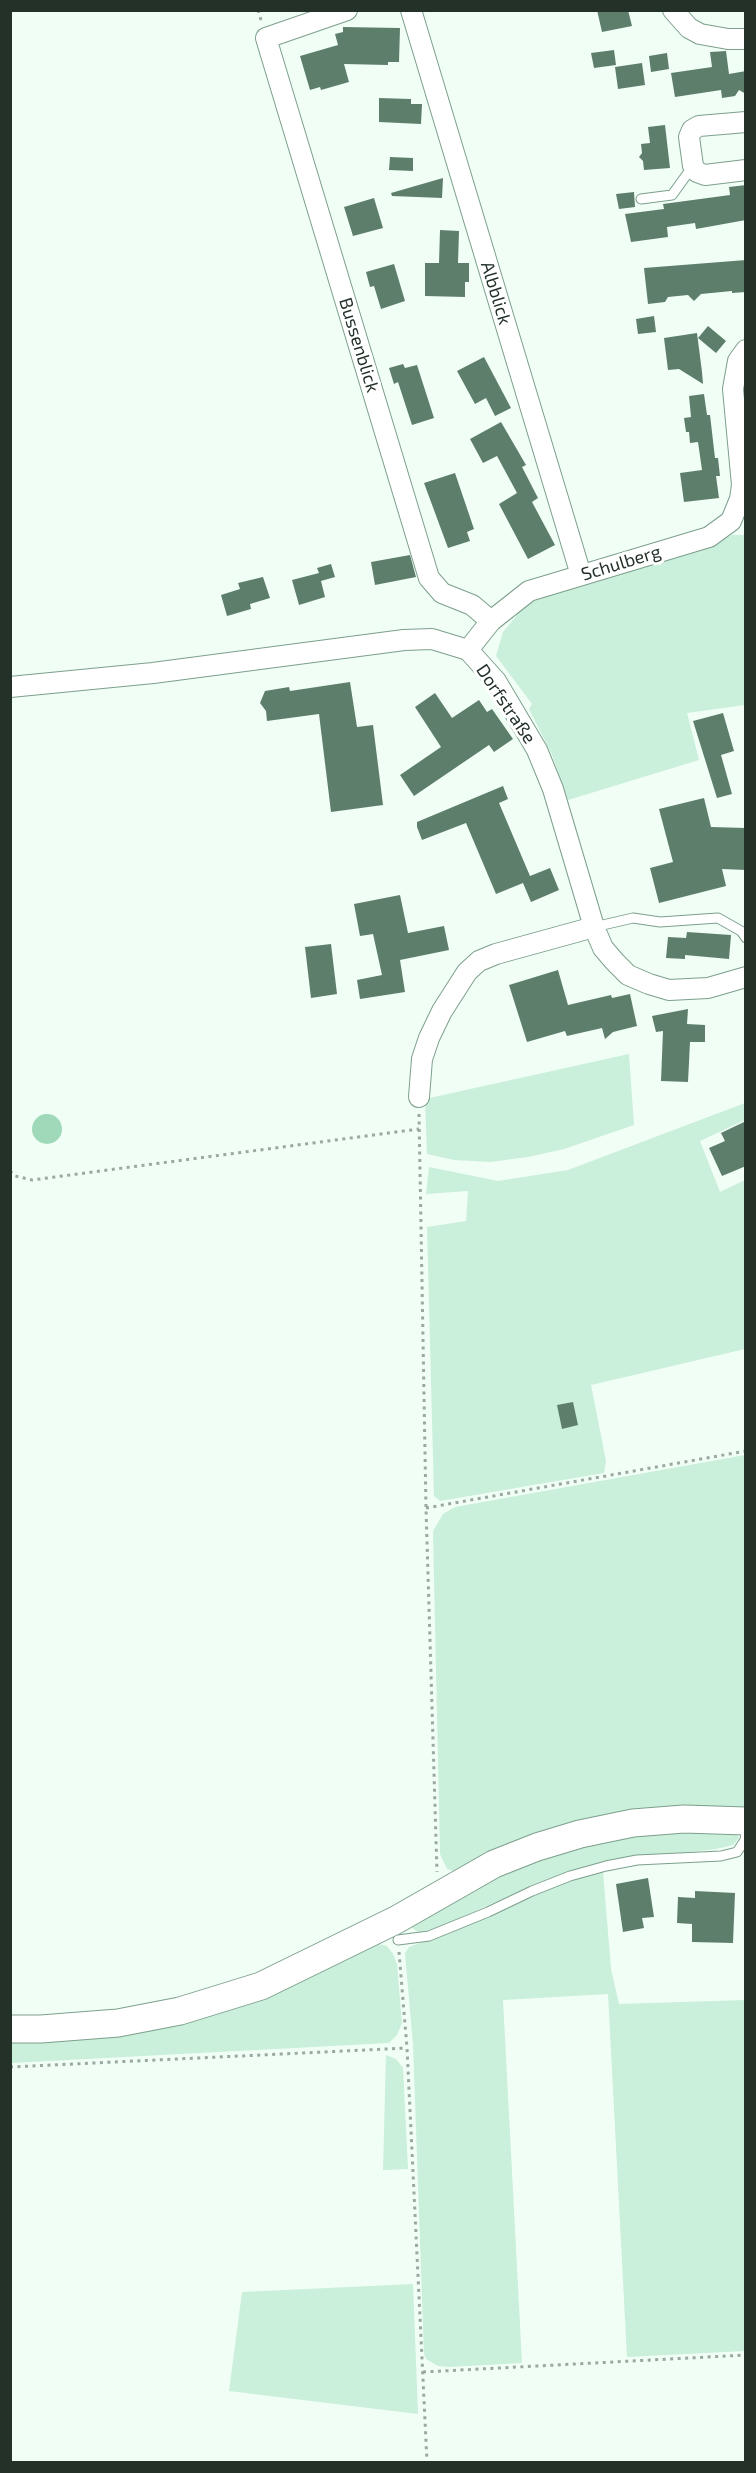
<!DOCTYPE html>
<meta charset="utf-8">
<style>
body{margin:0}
#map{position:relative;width:756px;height:2473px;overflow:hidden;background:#f0fef5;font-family:"Exo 2",sans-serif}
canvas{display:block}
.frame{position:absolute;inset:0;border:12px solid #233129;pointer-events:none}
</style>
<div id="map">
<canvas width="756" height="2473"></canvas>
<div class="frame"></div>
</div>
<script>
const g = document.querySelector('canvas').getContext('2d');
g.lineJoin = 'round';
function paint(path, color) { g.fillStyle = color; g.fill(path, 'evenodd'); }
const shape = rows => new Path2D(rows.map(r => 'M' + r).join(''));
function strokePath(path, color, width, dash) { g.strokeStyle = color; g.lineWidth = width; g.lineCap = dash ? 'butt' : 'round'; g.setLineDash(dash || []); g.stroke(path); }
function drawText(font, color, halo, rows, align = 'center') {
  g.font = font + ' "Exo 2",sans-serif'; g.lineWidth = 6; g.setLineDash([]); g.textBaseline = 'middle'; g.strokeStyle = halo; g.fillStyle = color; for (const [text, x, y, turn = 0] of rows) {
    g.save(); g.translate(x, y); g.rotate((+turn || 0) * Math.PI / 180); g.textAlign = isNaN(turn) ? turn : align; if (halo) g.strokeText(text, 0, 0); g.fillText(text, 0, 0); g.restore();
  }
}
paint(shape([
 [732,535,745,535,745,705,687,713,699,760,568,800,552,755,529,709,532,704,496,656,503,632,518,614,519,609,533,598,711,547],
 [629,1054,634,1125,564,1149,528,1157,490,1162,454,1160,427,1154,425,1099],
 [745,1103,745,1120,700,1141,720,1192,745,1180,745,1349,591,1385,606,1461,604,1473,440,1501,434,1496,427,1227,466,1221,468,1191,426,1194,429,1167,498,1181,568,1170],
 [745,1455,745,1813,456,1872,447,1869,440,1854,433,1531,443,1514,455,1507],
 [644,1831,737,1833,739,1838,733,1845,716,1849,603,1862,577,1869,543,1881,435,1929,418,1932,411,1927,414,1921,538,1855],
 [603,1871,611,1969,619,2004,745,2000,745,2351,627,2357,608,1994,503,2000,522,2363,449,2367,438,2366,426,2359,424,2354,413,2044,405,1953,409,1947,436,1937,535,1893,574,1878],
 [375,1943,387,1946,393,1954,397,1964,402,2023,397,2035,389,2043,11,2063,10,2038,60,2036],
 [386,2055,396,2059,403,2068,408,2169,383,2170],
 [413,2284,418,2414,229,2391,242,2292]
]), '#caefda');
paint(shape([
 '32 1129a15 15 0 1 1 30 0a15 15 0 1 1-30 0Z'
]), '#a0d9b9');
paint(shape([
 [597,10,628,10,632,26,602,32],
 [343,27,400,28,399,62,388,62,388,65,344,64,349,82,321,90,320,87,310,90,300,56,338,45,335,34,343,32],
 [614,50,616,65,594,68,591,53],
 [726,51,729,74,746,71,746,94,739,90,735,96,722,98,721,90,675,97,671,73,712,67,710,52],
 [667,53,669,69,651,72,649,56],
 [642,63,645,85,618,89,615,67],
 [379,98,411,99,411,104,422,104,421,124,379,122],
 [665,125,670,168,644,170,643,161,639,157,642,153,641,144,650,143,648,127],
 [390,157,413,158,413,171,389,170],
 [443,178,442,198,392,196,391,193],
 [746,185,746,220,696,229,695,223,667,227,668,237,631,242,625,214,664,209,663,204,730,195,729,187],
 [634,192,635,207,619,209,616,194],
 [374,198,383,228,353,236,344,207],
 [440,230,459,231,458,263,469,263,469,282,465,282,465,297,425,296,425,263,439,263],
 [746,260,746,292,732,293,732,291,701,294,694,301,688,295,668,297,665,302,648,304,644,268],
 [394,264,405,301,381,309,374,286,370,287,366,272],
 [654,316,656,332,638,334,636,319],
 [708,326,726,341,716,353,698,338],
 [697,333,702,372,703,384,679,369,668,370,664,338],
 [484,357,511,408,495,416,486,398,475,404,457,371],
 [403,364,405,368,417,365,434,418,412,425,398,382,394,384,389,368],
 [704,394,707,415,710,415,715,458,718,458,720,476,716,476,719,498,684,502,680,473,702,470,698,442,690,443,689,432,686,432,684,418,691,417,689,396],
 [501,422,526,465,522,467,538,498,532,502,555,545,528,559,499,504,517,493,497,456,483,463,470,439],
 [455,473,474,529,467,532,470,541,448,548,424,483],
 [410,555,416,577,375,585,371,562],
 [331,564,335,577,321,581,325,597,299,605,292,580,319,573,317,568],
 [263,577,270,598,250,604,251,609,227,616,221,595,240,589,238,583],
 [350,682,357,727,373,725,383,805,331,812,319,714,267,721,266,711,260,703,265,691,289,687,290,691],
 [435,693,452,718,479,700,487,712,492,709,513,739,494,752,489,745,414,796,400,775,441,747,415,707],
 [723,713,734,751,721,755,732,794,717,798,693,721],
 [503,786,508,799,499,803,530,876,550,868,559,890,531,902,523,883,496,894,466,823,422,840,417,827,417,822],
 [704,798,711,827,746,828,746,870,722,869,726,886,659,903,650,868,673,862,659,809],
 [400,895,408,933,444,926,449,950,400,960,405,992,360,999,357,980,382,975,373,934,360,936,354,904],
 [687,932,731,935,729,959,685,955,685,959,666,958,668,937,686,938],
 [331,944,337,994,311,998,305,947],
 [558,970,568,1005,611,995,612,998,630,994,637,1026,613,1032,605,1039,602,1028,567,1036,565,1031,527,1042,509,985],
 [688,1009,687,1024,705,1025,705,1042,690,1042,688,1082,661,1081,663,1031,656,1032,652,1016],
 [746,1121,746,1166,722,1176,709,1148,725,1141,721,1133],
 [573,1402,578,1425,562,1429,557,1405],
 [648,1878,654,1917,642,1918,644,1928,623,1932,616,1884],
 [695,1891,735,1893,733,1943,692,1942,692,1924,677,1923,678,1897,695,1898]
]), '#5e7e6c');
const lane = shape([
 [641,199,672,195,693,166],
 [594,927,633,918,660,922,718,918,741,931,746,938],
 [398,1940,429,1936,488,1912,532,1891,570,1876,606,1866,637,1860,721,1856,737,1852,745,1840,746,1831]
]);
const street = shape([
 [347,10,266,38,429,578,442,593,472,605,491,621],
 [411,10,581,575],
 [673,10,689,28,700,34,728,39,746,39],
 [746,122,699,126,692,130,689,137,693,166,697,172,705,175,746,170],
 [468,650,491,621,529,591,709,537,731,521,740,499,742,485,733,389,738,361,746,350],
 [10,687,153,673,404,640,432,639,468,650,496,681,537,750,553,789,594,927,603,948,615,962,628,975,649,984,669,990,708,988,746,977],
 [419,1097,422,1059,429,1038,442,1011,467,972,479,961,496,954,594,927]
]);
const secondary = shape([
 [10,2029,41,2029,118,2023,180,2011,261,1986,396,1920,494,1864,537,1847,580,1834,633,1823,684,1819,746,1821]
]);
strokePath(lane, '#7d9f8c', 11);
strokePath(street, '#7d9f8c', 22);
strokePath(secondary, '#7d9f8c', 29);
strokePath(shape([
 [258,10,261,20],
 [419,1114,426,1508,437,1872],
 [10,1171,15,1176,32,1180,419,1129],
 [426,1508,746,1451],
 [399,1952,407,2048,427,2462],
 [10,2067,407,2048],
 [423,2372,746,2355]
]), '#9aa8a0', 3, [3, 4.5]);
strokePath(lane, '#fff', 9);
strokePath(street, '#fff', 20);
strokePath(secondary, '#fff', 27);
drawText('18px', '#233129', '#fff', [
 ["Albblick",496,293,73],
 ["Bussenblick",359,345,73],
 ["Schulberg",621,563,-17],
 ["Dorfstraße",506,704,56]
]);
</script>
